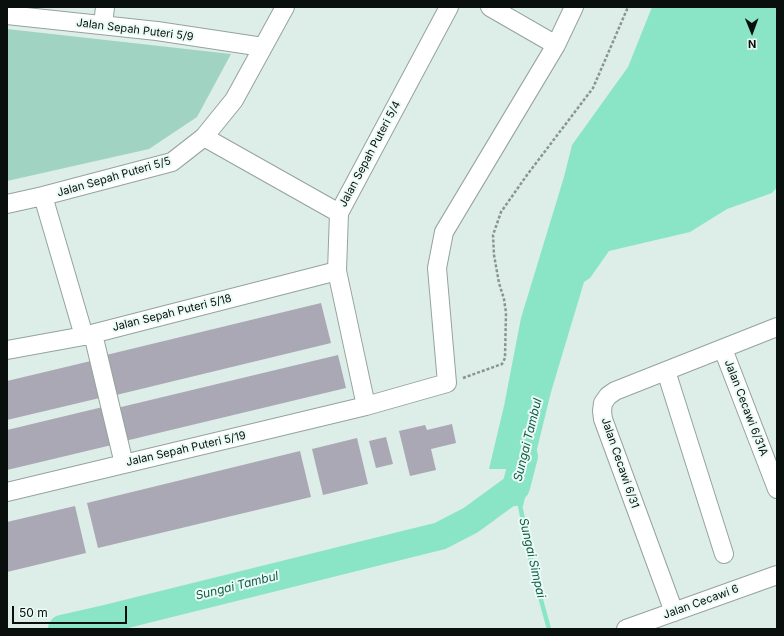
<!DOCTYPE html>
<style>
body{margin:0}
#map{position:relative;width:784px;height:636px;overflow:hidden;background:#ddede7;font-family:Inter,sans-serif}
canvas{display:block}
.frame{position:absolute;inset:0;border:8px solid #090f0d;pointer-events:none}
.north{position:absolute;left:732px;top:12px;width:40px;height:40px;-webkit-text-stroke:3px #eafaf4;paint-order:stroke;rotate:179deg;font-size:11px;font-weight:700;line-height:16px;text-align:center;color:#090f0d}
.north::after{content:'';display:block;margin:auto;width:14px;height:18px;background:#090f0d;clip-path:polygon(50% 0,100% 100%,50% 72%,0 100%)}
.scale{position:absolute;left:12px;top:606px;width:115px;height:18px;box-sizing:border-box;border:2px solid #090f0d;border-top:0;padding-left:5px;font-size:12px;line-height:14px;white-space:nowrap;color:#090f0d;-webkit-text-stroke:3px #eafaf4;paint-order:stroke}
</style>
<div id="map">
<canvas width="784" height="636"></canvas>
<div class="frame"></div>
<div class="north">N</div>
<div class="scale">50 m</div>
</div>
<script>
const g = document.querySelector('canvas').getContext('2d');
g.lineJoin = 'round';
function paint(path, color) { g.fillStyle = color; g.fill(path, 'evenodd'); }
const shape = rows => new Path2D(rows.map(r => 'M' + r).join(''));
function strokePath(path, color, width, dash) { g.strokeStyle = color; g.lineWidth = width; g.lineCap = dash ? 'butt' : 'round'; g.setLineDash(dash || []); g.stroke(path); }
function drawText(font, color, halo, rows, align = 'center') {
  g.font = font + ' Inter,sans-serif'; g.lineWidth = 4; g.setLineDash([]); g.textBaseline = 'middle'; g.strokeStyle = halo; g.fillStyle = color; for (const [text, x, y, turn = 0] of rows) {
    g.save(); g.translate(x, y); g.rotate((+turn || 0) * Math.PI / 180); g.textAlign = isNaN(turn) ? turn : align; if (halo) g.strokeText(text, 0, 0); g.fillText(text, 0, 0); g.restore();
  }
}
paint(shape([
 [7,29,231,54,197,117,149,149,7,181]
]), '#a0d3c1');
paint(shape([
 [652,7,777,7,777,187,772,193,727,209,690,232,609,251,590,278,584,282,551,392,523,506,511,506,511,469,489,469,504,406,521,318,564,177,572,145,628,67]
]), '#8ae5c7');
strokePath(shape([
 [519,500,533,571,549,629]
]), '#8ae5c7', 4.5);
strokePath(shape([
 [62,629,106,619,440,536,471,520,516,487,524,456]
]), '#8ae5c7', 28);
paint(shape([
 [321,303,331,343,112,396,102,356],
 [338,355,346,388,125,441,117,408],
 [95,360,104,397,7,420,7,381],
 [107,406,116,444,7,470,7,430],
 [452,424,456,443,431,449,436,470,410,476,399,431,425,425,427,430],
 [386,437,393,464,376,468,369,441],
 [357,438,368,484,323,495,312,449],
 [300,451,311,497,98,548,87,503],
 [75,506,86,553,7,572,7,522]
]), '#aba8b5');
const minor = shape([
 [490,7,556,45],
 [7,15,157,31,263,47],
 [103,25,105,7],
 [204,137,339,213],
 [43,196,84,336],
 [7,204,43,196,172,162,204,137,234,100,285,7],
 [93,334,124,464],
 [723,349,777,489],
 [7,350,84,336,337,271],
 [666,371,724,554],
 [366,406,337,271,339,213,449,7],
 [7,492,366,406,447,383,437,268,444,232,556,45,574,7],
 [674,612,603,419,602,411,603,403,608,396,615,391,777,327],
 [626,629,777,575]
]);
strokePath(minor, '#94a39d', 20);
strokePath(shape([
 [463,378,502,364,505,358,506,313,504,299,499,283,494,255,493,235,501,212,527,175,593,88,628,7]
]), '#899590', 2.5, [3, 2]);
strokePath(minor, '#fff', 18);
drawText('11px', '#090f0d', '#eafaf4', [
 ["Jalan Sepah Puteri 5/9",135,30,7],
 ["Jalan Sepah Puteri 5/4",370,154,-62],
 ["Jalan Sepah Puteri 5/5",114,177,-16],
 ["Jalan Sepah Puteri 5/18",172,313,-14],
 ["Jalan Cecawi 6/31A",746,408,69],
 ["Jalan Sepah Puteri 5/19",186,449,-13],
 ["Jalan Cecawi 6/31",620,463,71],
 ["Jalan Cecawi 6",701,602,-20]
]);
drawText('italic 12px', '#125c49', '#eafaf4', [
 ["Sungai Tambul",528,440,-76],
 ["Sungai Simpai",532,558,77],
 ["Sungai Tambul",237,586,-14]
]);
</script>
